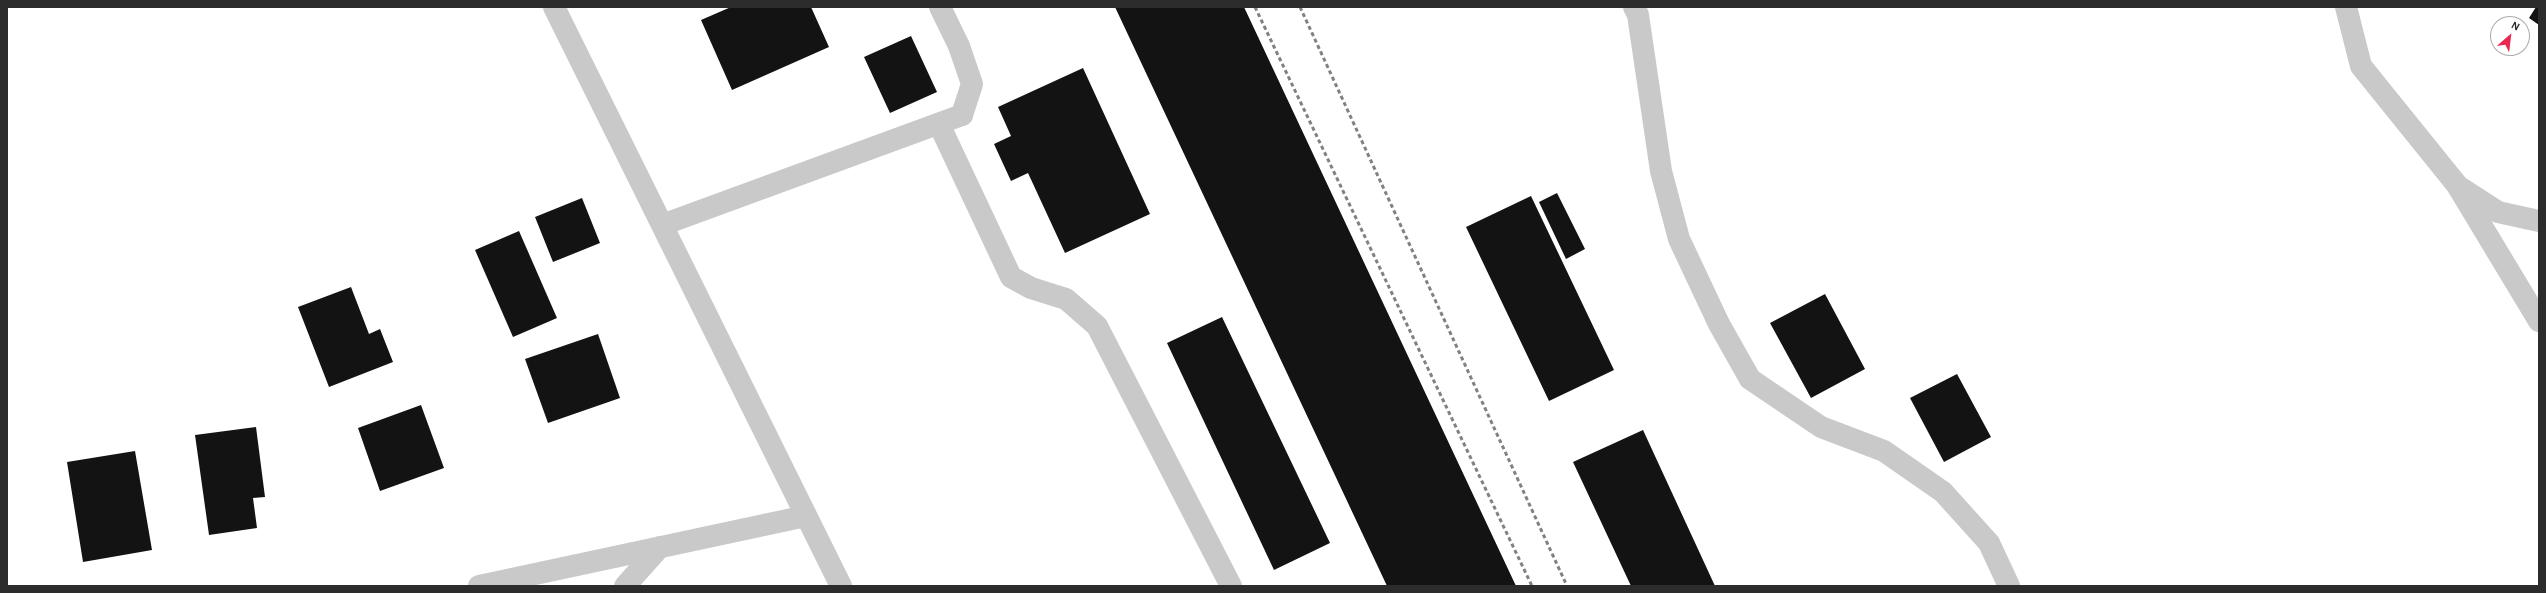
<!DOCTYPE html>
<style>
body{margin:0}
#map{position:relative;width:2546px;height:593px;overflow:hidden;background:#fff;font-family:"Alegreya Sans",sans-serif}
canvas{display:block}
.frame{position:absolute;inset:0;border:8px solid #2c2c2c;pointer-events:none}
.north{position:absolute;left:2490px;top:16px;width:40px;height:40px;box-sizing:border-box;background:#fff;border:1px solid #ababab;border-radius:50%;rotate:28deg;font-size:11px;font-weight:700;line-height:16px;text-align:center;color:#2c2c2c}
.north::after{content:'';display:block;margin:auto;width:14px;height:18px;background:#eb264f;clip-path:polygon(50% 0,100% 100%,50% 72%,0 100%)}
</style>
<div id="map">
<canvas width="2546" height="593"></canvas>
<div class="frame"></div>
<div class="north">N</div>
</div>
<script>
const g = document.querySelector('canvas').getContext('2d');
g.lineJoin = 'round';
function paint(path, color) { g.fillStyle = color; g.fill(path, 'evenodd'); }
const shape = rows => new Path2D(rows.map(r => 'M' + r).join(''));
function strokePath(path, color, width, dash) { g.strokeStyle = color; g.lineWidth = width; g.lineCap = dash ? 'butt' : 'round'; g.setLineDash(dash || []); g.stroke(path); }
paint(shape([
 [731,7,811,7,829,47,732,90,701,20],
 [1115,7,1244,7,1516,586,1387,586],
 [2536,7,2539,7,2539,25,2529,18],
 [911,36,937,92,890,113,864,57],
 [1083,68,1150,214,1065,253,1028,173,1011,181,994,144,1011,136,998,107],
 [1557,193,1585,249,1566,259,1539,202],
 [1531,196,1614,370,1549,401,1466,227],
 [582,198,600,243,553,262,535,217],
 [519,231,557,318,513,337,475,250],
 [351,287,369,334,380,329,393,362,329,387,298,307],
 [1825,294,1865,369,1811,398,1770,323],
 [1222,317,1330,543,1274,570,1167,343],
 [598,334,620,398,548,423,525,359],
 [1957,374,1991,437,1944,462,1910,398],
 [421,405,444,468,380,491,358,428],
 [256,427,265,497,253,498,257,528,209,535,195,435],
 [1643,430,1715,586,1631,586,1573,462],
 [135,451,152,550,83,562,67,462]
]), '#131313');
strokePath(shape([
 [940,7,959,46,972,84,962,115],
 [1634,7,1638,15,1661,171,1679,239,1719,324,1750,379,1821,427,1884,451,1943,492,1989,543,2009,586],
 [939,124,1011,277,1031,288,1066,299,1097,326,1231,586],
 [2457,185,2539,321],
 [2461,188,2498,212,2539,221]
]), '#c9c9c9', 22);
strokePath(shape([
 [554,7,841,586],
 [2346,7,2361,66,2457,185],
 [662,225,962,115],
 [479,586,806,516],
 [625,586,660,547]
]), '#c9c9c9', 22);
strokePath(shape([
 [1255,7,1532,586],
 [1300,7,1567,586]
]), '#818181', 3, [4, 3]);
</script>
